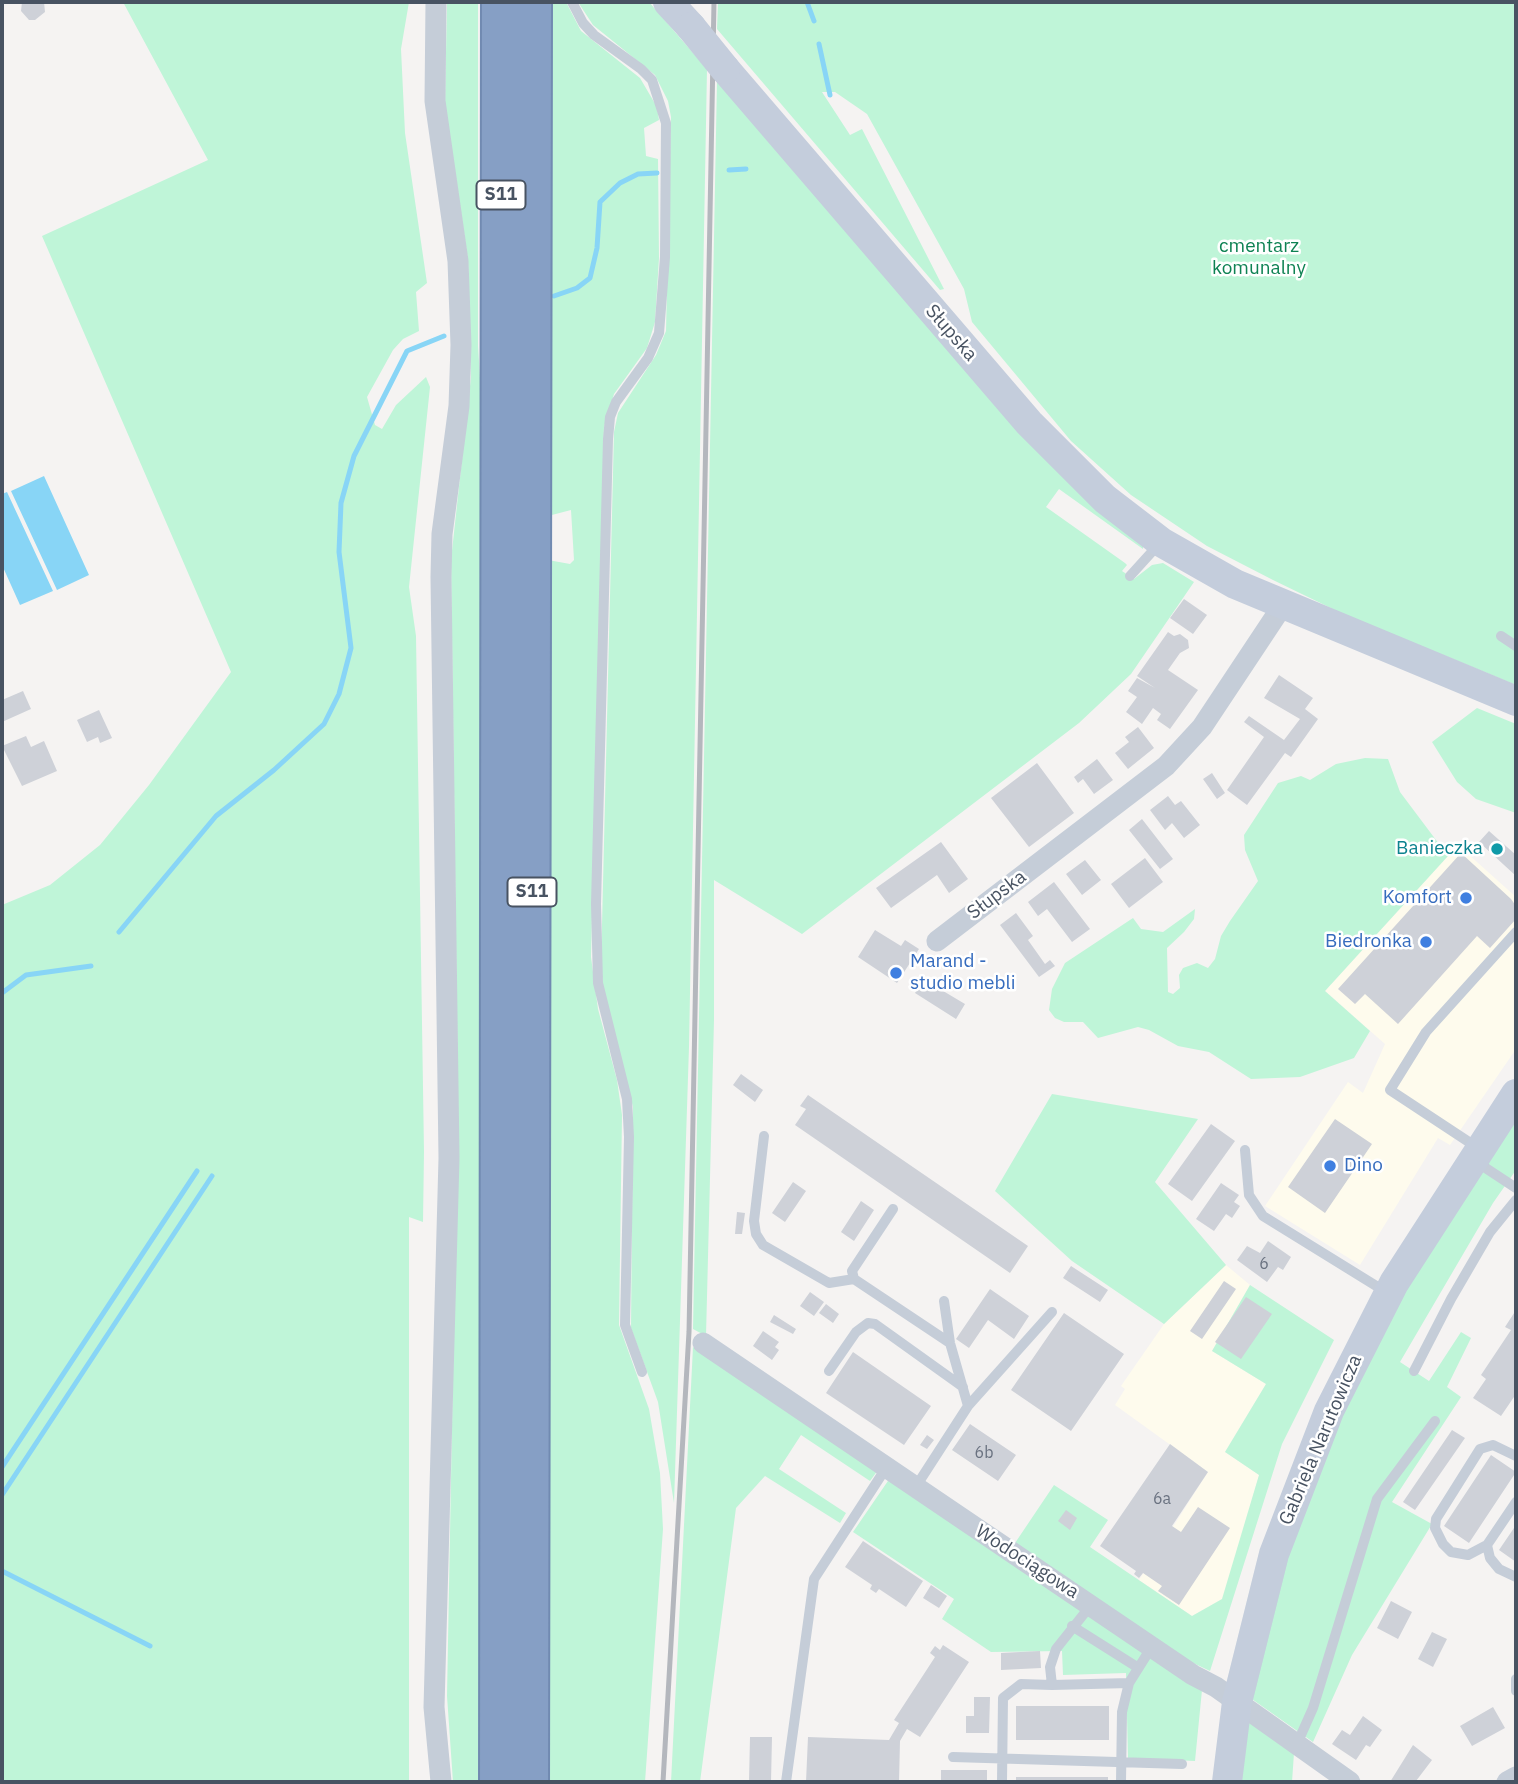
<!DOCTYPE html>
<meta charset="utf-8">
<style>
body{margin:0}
#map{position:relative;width:1518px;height:1784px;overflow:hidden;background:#f5f3f2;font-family:"IBM Plex Sans",sans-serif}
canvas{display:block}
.frame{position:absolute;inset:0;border:4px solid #485362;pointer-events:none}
</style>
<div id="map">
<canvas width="1518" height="1784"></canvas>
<div class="frame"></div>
</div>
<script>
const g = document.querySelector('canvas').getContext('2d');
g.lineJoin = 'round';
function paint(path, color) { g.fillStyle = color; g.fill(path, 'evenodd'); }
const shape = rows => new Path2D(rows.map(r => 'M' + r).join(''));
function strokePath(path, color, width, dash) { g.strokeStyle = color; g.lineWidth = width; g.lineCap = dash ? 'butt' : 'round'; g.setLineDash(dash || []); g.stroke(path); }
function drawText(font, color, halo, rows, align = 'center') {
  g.font = font + ' "IBM Plex Sans",sans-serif'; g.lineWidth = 5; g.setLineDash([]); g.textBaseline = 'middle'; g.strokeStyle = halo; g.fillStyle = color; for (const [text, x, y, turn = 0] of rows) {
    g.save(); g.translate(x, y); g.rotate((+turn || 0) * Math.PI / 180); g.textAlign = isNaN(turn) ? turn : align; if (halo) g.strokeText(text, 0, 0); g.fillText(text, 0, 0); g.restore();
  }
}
paint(shape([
 [1458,845,1516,897,1516,1049,1450,1145,1438,1138,1360,1265,1265,1206,1348,1082,1363,1093,1385,1044,1325,991],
 [1226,1265,1250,1285,1212,1351,1266,1384,1225,1452,1259,1475,1223,1599,1192,1616,1139,1580,1208,1472,1115,1405,1125,1389,1121,1386,1164,1324]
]), '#fefbed');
paint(shape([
 [123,2,409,2,401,49,405,133,427,283,416,292,419,331,403,339,393,350,367,397,375,425,382,429,396,405,426,377,430,387,409,587,416,636,424,1152,423,1222,409,1217,409,1782,2,1782,2,905,50,885,100,845,149,785,231,672,42,236,208,160],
 [447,2,478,2,478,346,482,410,480,1782,453,1782,447,1696,458,1099,451,560,471,377,468,260,445,103],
 [549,2,566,2,581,31,640,78,657,107,659,120,644,128,646,156,658,159,659,258,655,322,647,348,614,394,604,427,591,957,598,1009,617,1080,622,1115,619,1325,649,1409,660,1473,663,1529,645,1782,546,1782,549,1591,548,560,570,564,574,560,571,510,548,516],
 [578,2,649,2,707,69,689,1047,674,1503,658,1402,631,1328,633,1107,603,986,601,966,614,432,618,413,656,355,666,331,671,117,668,101,655,75,593,25],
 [718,2,1516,2,1516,685,1341,613,1273,580,1207,546,1131,495,1071,441,972,322,964,289,867,114,835,92,822,92,850,135,862,129,944,289,940,290,717,29],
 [717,81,1143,545,1143,549,1059,489,1046,507,1125,563,1127,565,1122,571,1134,579,1152,565,1163,563,1194,582,1131,674,1079,723,802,934,714,880,714,1020,706,1336,693,1329],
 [1477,708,1516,724,1516,813,1476,799,1457,782,1432,742],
 [1365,758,1388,759,1400,792,1448,856,1325,991,1370,1031,1354,1058,1300,1077,1251,1079,1209,1052,1178,1046,1149,1030,1138,1027,1098,1038,1083,1022,1064,1022,1055,1018,1049,1010,1052,989,1065,963,1133,918,1141,929,1163,932,1195,909,1194,919,1184,932,1167,948,1168,992,1173,994,1180,988,1179,975,1183,968,1197,963,1208,968,1215,959,1221,936,1230,921,1258,881,1245,850,1244,835,1278,783,1301,776,1310,780,1336,764],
 [1052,1094,1198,1119,1155,1182,1226,1265,1164,1324,1072,1261,995,1191],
 [1516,1109,1516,1170,1493,1203,1400,1362,1429,1381,1461,1332,1471,1338,1447,1387,1461,1397,1392,1502,1432,1524,1352,1655,1313,1742,1249,1697,1283,1557,1374,1339],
 [1250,1285,1334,1340,1282,1444,1210,1671,1189,1661,1013,1546,1054,1485,1108,1520,1090,1547,1192,1616,1222,1599,1259,1475,1225,1452,1266,1384,1212,1351],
 [693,1347,878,1470,870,1481,801,1435,779,1469,846,1513,840,1523,765,1476,736,1508,700,1782,671,1782],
 [890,1478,1202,1690,1195,1761,1128,1758,1126,1673,1063,1675,1062,1651,991,1652,942,1619,954,1599,853,1532],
 [1247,1720,1294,1753,1292,1782,1238,1782]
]), '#bff5d8');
paint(shape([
 [44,476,89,575,57,590,11,491],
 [7,492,53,591,20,605,2,565,2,494]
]), '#88d5f6');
strokePath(shape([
 [807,2,814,21],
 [819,44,830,95],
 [729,170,746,169],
 [554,296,577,288,590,278,597,248,600,202,620,183,638,174,657,173],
 [119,932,216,816,274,770,324,724,339,694,351,648,339,552,341,503,354,456,407,351,444,336],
 [2,993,26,975,91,966],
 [2,1467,197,1171],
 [2,1495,212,1176],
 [2,1571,150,1646]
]), '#88d5f6', 5);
paint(shape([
 [22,2,44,2,45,12,35,20,29,20,21,11],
 [1184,599,1207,615,1193,634,1170,618],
 [1168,632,1174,636,1180,634,1188,640,1189,648,1180,653,1168,670,1198,690,1170,729,1157,720,1161,714,1153,708,1142,724,1126,712,1137,697,1128,691,1137,678,1155,688,1137,676],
 [1279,675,1313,698,1305,709,1318,719,1291,757,1285,753,1247,805,1227,790,1264,737,1244,722,1249,716,1284,740,1300,719,1264,698],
 [23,691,31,709,2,722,2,700],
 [99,710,112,738,100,743,98,737,87,742,77,720],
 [1138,727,1154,748,1128,769,1115,753,1129,742,1125,737],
 [26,736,31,747,44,741,57,771,22,786,2,746],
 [1097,759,1113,780,1094,794,1083,779,1078,783,1074,777],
 [1037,763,1074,813,1029,847,991,798],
 [1212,773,1225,793,1217,799,1203,779],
 [1168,796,1175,805,1181,801,1200,825,1184,838,1172,823,1165,830,1150,810],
 [1142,819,1173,859,1160,869,1129,830],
 [1489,831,1516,855,1516,876,1479,842],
 [941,842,968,879,949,893,937,875,891,908,876,888],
 [1461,853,1511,899,1516,906,1516,919,1490,948,1477,936,1398,1024,1365,994,1355,1004,1338,989],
 [1145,858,1163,882,1129,908,1111,884],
 [1085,860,1101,880,1082,895,1066,874],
 [1054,882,1090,929,1072,942,1047,909,1038,916,1028,902],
 [1016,913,1033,936,1028,940,1045,964,1050,960,1055,966,1039,977,1000,925],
 [875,930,901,946,905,940,919,949,897,983,858,957],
 [923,979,965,1004,956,1019,915,993],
 [741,1074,763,1090,755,1102,733,1085],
 [808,1095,1028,1246,1010,1273,795,1125,806,1109,800,1106],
 [1335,1119,1372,1144,1325,1213,1288,1187],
 [1211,1124,1235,1141,1192,1201,1168,1184],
 [793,1182,806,1191,785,1222,772,1213],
 [1221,1183,1239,1195,1234,1202,1240,1206,1232,1218,1226,1214,1214,1231,1196,1219],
 [861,1201,874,1210,854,1241,841,1232],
 [737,1212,745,1213,742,1234,735,1234],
 [1268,1241,1291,1257,1283,1270,1278,1267,1267,1282,1237,1260,1247,1246,1260,1253],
 [1071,1266,1108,1290,1100,1302,1063,1278],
 [1224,1281,1236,1289,1202,1339,1190,1331],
 [990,1289,1029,1316,1014,1339,988,1320,969,1348,956,1339],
 [810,1292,824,1302,814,1316,800,1306],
 [1246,1297,1272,1314,1241,1359,1215,1342],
 [826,1304,839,1314,833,1323,819,1313],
 [1516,1310,1516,1394,1501,1416,1473,1398,1486,1379,1481,1375,1511,1330,1505,1327],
 [1064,1313,1124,1354,1071,1431,1011,1390],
 [774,1315,796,1329,793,1334,770,1322],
 [763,1331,779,1342,775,1347,779,1350,772,1360,753,1346],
 [853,1352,931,1406,904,1445,826,1393],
 [970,1424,1016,1455,998,1481,952,1450],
 [1452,1430,1465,1438,1415,1510,1403,1502],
 [927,1435,934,1440,927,1449,920,1445],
 [1170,1444,1208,1472,1172,1526,1181,1532,1198,1507,1230,1528,1179,1605,1158,1591,1162,1586,1143,1573,1139,1578,1134,1574,1136,1571,1100,1546],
 [1491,1455,1516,1472,1469,1543,1444,1526],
 [1066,1510,1077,1518,1070,1530,1058,1521],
 [1516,1525,1516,1562,1499,1550],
 [863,1541,923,1581,906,1607,879,1589,876,1593,870,1589,872,1585,845,1567],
 [931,1585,947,1596,939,1608,923,1598],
 [1391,1601,1412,1612,1398,1639,1377,1628],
 [1432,1632,1447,1639,1433,1667,1418,1659],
 [943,1645,969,1662,920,1737,907,1729,900,1741,899,1782,806,1782,808,1737,889,1740,899,1723,894,1720,935,1657,930,1653,935,1646,940,1650],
 [1040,1651,1041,1668,1001,1670,1001,1653],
 [974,1697,990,1697,989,1733,966,1733,966,1716,974,1716],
 [1016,1706,1109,1706,1109,1740,1016,1740],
 [1493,1707,1505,1728,1472,1746,1460,1726],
 [1363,1716,1382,1730,1370,1747,1366,1745,1356,1760,1332,1744,1342,1730,1350,1735],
 [750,1737,772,1737,771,1782,749,1782],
 [1413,1745,1432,1760,1416,1781,1390,1782],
 [941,1770,987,1770,987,1782,941,1782],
 [1016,1777,1108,1777,1108,1782,1016,1782]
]), '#ced1d8');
const highway = shape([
 [499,1782,501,2],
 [529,1782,532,2]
]);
strokePath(highway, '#718ab1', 42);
strokePath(shape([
 [572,2,583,23,594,35,641,69,652,80,666,123,665,257,659,333,648,358,616,402,610,417,608,439,596,904,598,983,627,1099,629,1137,625,1325,642,1372],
 [1130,576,1159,544],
 [1501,636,1516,646],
 [764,1136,754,1221,756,1234,763,1245,829,1283,854,1279,950,1343],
 [1478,1148,1390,1090,1426,1032,1516,932],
 [1245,1150,1249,1195,1263,1216,1386,1292],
 [1475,1161,1516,1188],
 [854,1279,852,1271,893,1209],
 [944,1301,950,1343,968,1406],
 [829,1371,856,1332,868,1323,875,1324,963,1387],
 [1414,1371,1451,1299,1490,1232,1516,1200],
 [1516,1456,1493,1445,1480,1449,1436,1519,1435,1528,1443,1544,1451,1552,1468,1555,1487,1545,1516,1502],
 [915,1488,968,1406,1052,1312],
 [1487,1545,1490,1558,1499,1569,1516,1577],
 [1072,1626,1137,1667],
 [1516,1679,1516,1691],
 [1052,1685,1129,1683],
 [1297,1744,1313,1708,1377,1499,1435,1421],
 [953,1757,1182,1764],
 [786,1782,814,1579,886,1468],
 [1002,1782,1003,1698,1021,1684,1052,1685,1050,1667,1056,1649,1091,1605],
 [1121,1782,1122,1712,1129,1683,1151,1648]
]), '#c5cdd8', 10);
strokePath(shape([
 [436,2,435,101,458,261,461,345,459,406,442,534,441,577,449,1158,434,1707,441,1782],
 [937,941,1166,766,1202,727,1283,605],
 [703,1343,1193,1675,1216,1687,1350,1782],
 [1507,1782,1516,1777]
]), '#c5cdd8', 21);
strokePath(shape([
 [668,2,691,27],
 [725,69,1029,423,1105,499,1161,542,1235,584,1516,701],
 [1227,1782,1237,1702,1274,1554,1329,1411,1394,1283,1516,1094]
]), '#c4cddc', 30);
strokePath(highway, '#869fc5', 38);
strokePath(shape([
 [663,1782,689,1332,714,2]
]), '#b4b7bd', 5);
strokePath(shape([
 [691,27,725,69]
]), '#c4cddc', 30);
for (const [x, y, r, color] of [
 [1497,849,7,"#0f9aa8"],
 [1466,898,7,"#3f7fe0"],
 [1426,942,7,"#3f7fe0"],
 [896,973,7,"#3f7fe0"],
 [1330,1166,7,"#3f7fe0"]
]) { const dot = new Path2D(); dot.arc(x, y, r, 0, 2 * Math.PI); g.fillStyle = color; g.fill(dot); strokePath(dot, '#fff', 2.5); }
drawText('16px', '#6a7280', null, [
 ["6",1264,1264],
 ["6b",984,1453],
 ["6a",1162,1499]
]);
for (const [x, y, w] of [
 [501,195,49],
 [532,892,49]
]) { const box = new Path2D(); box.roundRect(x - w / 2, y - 14.5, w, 29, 5); g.fillStyle = '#fff'; g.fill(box); strokePath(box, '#485362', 2); }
drawText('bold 18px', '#485362', null, [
 ["S11",501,195],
 ["S11",532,892]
]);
drawText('19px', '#0e8253', '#fff', [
 ["cmentarz",1259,247],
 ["komunalny",1259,269]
]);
drawText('19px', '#485362', '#fff', [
 ["Słupska",951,333,49],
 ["Słupska",997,895,-37],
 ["Gabriela Narutowicza",1321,1440,-67],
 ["Wodociągowa",1027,1562,33]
]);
drawText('19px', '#0d838f', '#fff', [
 ["Banieczka",1483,849]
], 'right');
drawText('19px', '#366cbe', '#fff', [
 ["Komfort",1452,898],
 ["Biedronka",1412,942],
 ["Marand -",910,962,"left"],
 ["studio mebli",910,984,"left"],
 ["Dino",1344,1166,"left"]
], 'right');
</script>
